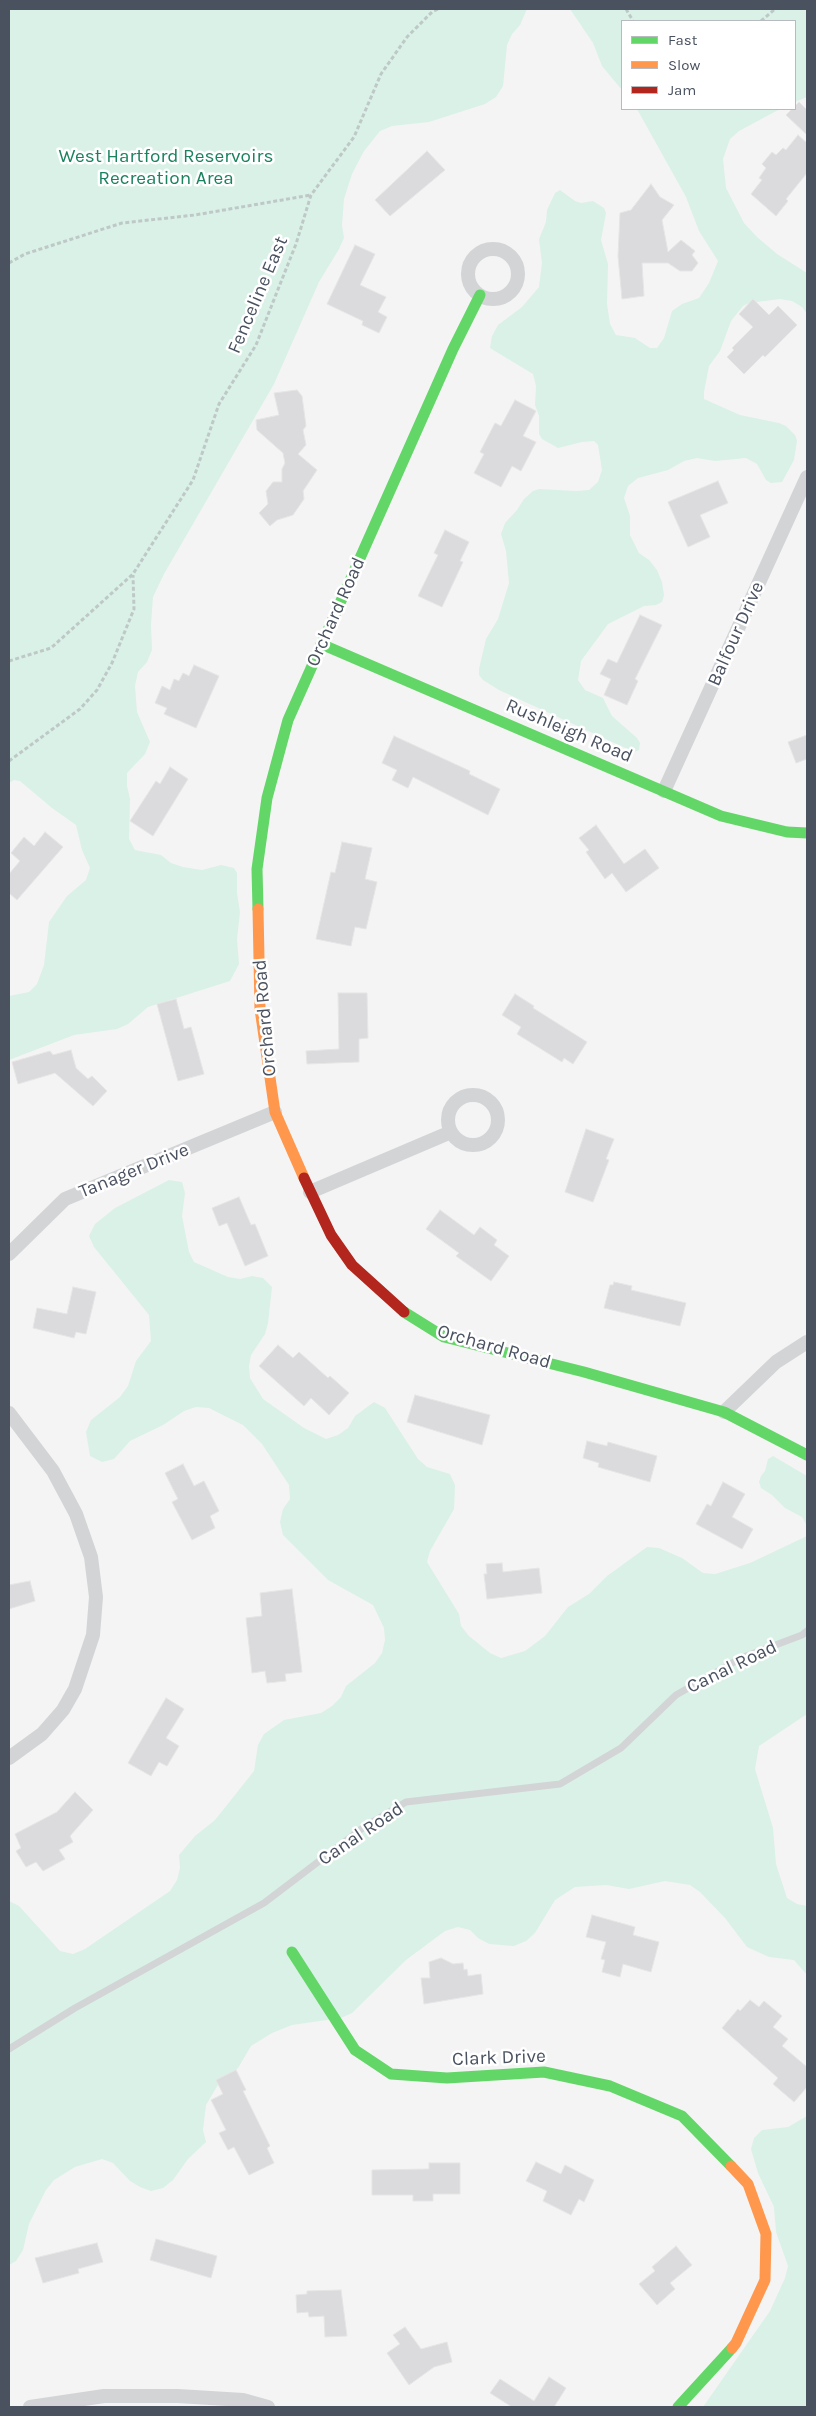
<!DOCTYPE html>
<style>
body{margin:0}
#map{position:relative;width:816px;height:2416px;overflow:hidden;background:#f4f4f4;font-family:Karla,sans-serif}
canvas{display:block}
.frame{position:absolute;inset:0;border:10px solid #4a5260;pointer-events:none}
.legend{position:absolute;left:621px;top:20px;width:175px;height:90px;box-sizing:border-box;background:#fff;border:1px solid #b7babf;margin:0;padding:6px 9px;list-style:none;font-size:15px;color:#4a5260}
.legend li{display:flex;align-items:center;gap:10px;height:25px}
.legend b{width:25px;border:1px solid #b7babf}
</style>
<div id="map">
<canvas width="816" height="2416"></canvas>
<div class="frame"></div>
<ul class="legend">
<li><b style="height:6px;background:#63d668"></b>Fast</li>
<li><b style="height:6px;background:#ff974d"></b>Slow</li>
<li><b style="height:6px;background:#b3261e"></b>Jam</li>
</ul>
</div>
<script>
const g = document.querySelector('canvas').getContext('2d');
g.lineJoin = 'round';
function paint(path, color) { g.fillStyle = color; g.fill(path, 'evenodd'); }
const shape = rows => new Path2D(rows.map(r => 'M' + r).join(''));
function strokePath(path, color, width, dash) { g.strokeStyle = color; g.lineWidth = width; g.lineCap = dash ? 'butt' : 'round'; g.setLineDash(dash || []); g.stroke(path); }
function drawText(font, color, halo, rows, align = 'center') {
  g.font = font + ' Karla,sans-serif'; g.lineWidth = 5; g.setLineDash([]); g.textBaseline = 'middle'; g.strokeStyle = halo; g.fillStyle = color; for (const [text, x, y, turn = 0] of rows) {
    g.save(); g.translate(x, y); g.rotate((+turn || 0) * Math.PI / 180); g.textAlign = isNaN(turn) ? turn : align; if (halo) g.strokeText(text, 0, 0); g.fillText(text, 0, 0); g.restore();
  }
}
paint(shape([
 [9,9,527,9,520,25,512,34,507,45,503,86,496,97,485,104,429,122,392,126,380,131,364,151,352,174,344,199,342,225,344,238,339,249,319,282,274,384,164,574,153,597,151,625,152,650,147,662,138,672,135,686,137,712,150,742,145,754,127,773,127,786,130,799,129,839,135,850,161,855,171,863,183,867,202,870,221,865,234,868,237,873,237,893,240,912,237,939,239,964,230,981,148,1007,128,1024,117,1029,74,1035,9,1060,9,996,29,992,37,984,44,965,49,922,67,896,86,880,90,868,82,850,76,825,52,808,20,781,14,780,9,783],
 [570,9,807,9,807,97,795,102,795,21,622,21,622,90,602,66,593,43],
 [637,109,780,109,739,131,730,139,723,159,726,188,744,223,757,237,777,254,807,273,807,314,802,307,792,301,780,299,749,303,743,306,731,321,720,351,709,366,704,392,704,399,740,415,779,423,786,426,795,435,797,441,794,460,782,482,771,483,766,480,757,464,746,458,715,461,697,458,684,461,668,470,638,478,628,486,624,498,630,516,630,535,639,553,649,560,657,570,662,582,664,595,662,602,656,605,644,606,608,624,581,661,578,680,585,690,603,698,612,716,637,738,640,743,639,750,634,752,499,690,483,680,479,675,479,669,486,639,498,619,509,583,506,551,501,534,505,523,517,510,524,499,533,491,539,489,576,491,589,490,598,482,602,470,598,445,594,441,582,442,558,448,542,439,539,434,539,416,535,405,536,386,533,374,490,348,492,336,498,325,522,307,539,287,542,263,539,239,546,222,547,210,555,193,560,190,575,201,581,203,593,201,604,208,606,213,601,240,608,264,607,304,610,324,616,335,635,338,650,348,657,348,664,338,672,311,682,304,699,298,709,283,718,261,699,231,686,197],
 [169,1180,182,1182,185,1193,182,1216,189,1252,194,1262,228,1277,240,1279,252,1276,263,1278,272,1287,268,1323,265,1334,251,1355,249,1366,250,1378,263,1399,304,1428,326,1439,338,1435,348,1428,355,1416,374,1402,385,1408,418,1459,427,1467,450,1474,455,1485,454,1509,430,1551,427,1562,459,1614,461,1626,469,1636,490,1653,501,1658,525,1651,545,1636,568,1607,589,1594,607,1576,647,1547,659,1548,682,1558,703,1573,715,1574,750,1563,807,1536,807,1714,759,1746,755,1769,773,1828,776,1864,787,1898,797,1904,807,1906,807,1975,794,1960,769,1957,747,1947,725,1918,700,1892,690,1885,665,1881,629,1889,606,1885,575,1887,555,1900,535,1933,526,1941,514,1946,489,1944,478,1938,470,1930,458,1927,445,1931,406,1960,352,2013,341,2018,292,2025,272,2033,251,2046,238,2068,219,2083,206,2105,203,2130,206,2142,188,2159,173,2180,163,2188,151,2191,140,2187,130,2181,113,2163,102,2159,75,2167,54,2180,46,2190,29,2224,23,2250,16,2261,9,2265,9,1901,19,1906,60,1951,73,1954,85,1949,170,1891,177,1880,180,1868,179,1855,195,1836,215,1820,254,1771,258,1745,264,1734,284,1720,321,1713,332,1706,341,1697,346,1686,375,1663,382,1653,385,1640,384,1628,373,1605,328,1580,283,1535,280,1522,283,1509,290,1499,289,1485,262,1444,243,1425,209,1408,196,1407,184,1411,163,1425,130,1441,114,1459,102,1462,90,1456,86,1432,91,1420,120,1397,128,1386,136,1361,151,1341,149,1315,94,1247,89,1236,95,1224,115,1208],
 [773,1456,807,1476,807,1526,802,1517,785,1508,772,1495,761,1488,759,1482,761,1476,765,1471,768,1459],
 [807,2116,807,2407,703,2407,770,2311,785,2278,788,2266,776,2232,774,2207,758,2173,751,2149,754,2138,762,2130,788,2127]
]), '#daf1e7');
const building = shape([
 [799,102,807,110,807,135,786,115,799,102],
 [798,135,807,143,807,173,786,199,788,201,776,216,751,194,762,180,759,178,766,168,762,164,772,152,776,155,783,148,786,150,798,135],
 [427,151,445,170,390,216,375,200,427,151],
 [651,184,660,197,674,205,662,220,668,252,681,240,695,251,692,255,698,263,692,271,680,271,668,263,642,263,644,296,622,299,618,256,620,213,631,210,651,184],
 [355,245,375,254,360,285,386,297,378,312,387,317,379,333,362,325,363,321,327,304,355,245],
 [753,299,769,315,778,306,797,325,765,357,763,355,744,374,727,357,734,350,732,348,753,327,739,314,753,299],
 [297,390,302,396,306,426,303,430,306,445,298,454,317,470,303,491,304,499,293,515,277,520,270,526,259,513,268,504,266,491,273,482,282,482,282,469,285,463,283,453,257,430,256,420,279,415,274,393,297,390],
 [515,400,536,411,523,436,536,442,521,471,512,466,501,487,474,473,484,454,480,452,495,423,501,426,515,400],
 [718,481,728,503,700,515,710,537,688,547,668,502,718,481],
 [445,530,469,542,460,561,463,562,442,607,418,596,438,555,434,553,445,530],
 [640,615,662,625,635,679,638,681,627,705,604,695,611,679,600,674,608,659,617,663,640,615],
 [194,665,219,676,196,728,164,714,167,708,155,703,162,686,170,690,174,679,179,681,183,673,189,676,194,665],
 [807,735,807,759,796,763,788,742,807,735],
 [394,736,470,771,469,774,500,789,488,815,413,777,408,788,392,780,397,770,382,763,394,736],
 [170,767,188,779,153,836,130,821,156,781,160,784,170,767],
 [596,825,624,864,645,849,659,868,626,892,612,873,605,879,586,852,589,850,579,838,596,825],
 [45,832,63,847,17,900,9,893,9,874,20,861,11,853,24,837,34,846,45,832],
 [342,842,372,848,365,879,377,882,366,929,355,927,351,946,316,939,331,872,335,873,342,842],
 [338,993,367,993,368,1038,359,1039,359,1062,307,1064,306,1051,339,1049,338,993],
 [515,994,534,1006,533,1008,587,1042,573,1064,564,1058,562,1062,517,1034,521,1027,502,1015,515,994],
 [176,999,184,1029,191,1027,204,1074,178,1081,157,1004,176,999],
 [71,1050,76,1068,88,1079,92,1076,107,1091,93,1106,55,1073,18,1084,12,1062,50,1051,53,1055,71,1050],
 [586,1129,614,1139,606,1159,609,1160,593,1202,565,1192,586,1129],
 [239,1197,251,1225,255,1224,268,1256,245,1266,227,1223,219,1226,212,1208,239,1197],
 [440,1210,474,1235,480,1227,497,1240,494,1245,509,1256,491,1281,456,1256,459,1253,426,1229,440,1210],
 [614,1282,632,1286,631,1290,686,1303,680,1326,604,1308,610,1285,613,1285,614,1282],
 [73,1287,96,1292,86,1334,76,1332,74,1338,33,1328,37,1308,67,1314,73,1287],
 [278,1345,293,1358,299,1352,328,1378,330,1376,349,1393,329,1415,311,1398,304,1406,259,1366,278,1345],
 [415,1395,490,1415,482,1445,407,1422,415,1395],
 [587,1441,607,1446,608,1442,657,1456,650,1482,598,1467,599,1463,583,1458,587,1441],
 [183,1464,194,1486,204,1481,219,1511,210,1516,215,1528,192,1540,172,1502,178,1499,165,1473,183,1464],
 [723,1482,745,1494,732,1517,753,1529,742,1549,696,1524,707,1504,711,1506,723,1482],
 [502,1563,503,1572,539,1568,542,1593,487,1599,484,1574,487,1574,486,1564,502,1563],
 [30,1581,35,1601,9,1609,9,1585,30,1581],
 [292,1589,302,1672,285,1674,286,1681,267,1683,265,1671,252,1673,246,1618,262,1616,260,1593,292,1589],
 [166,1698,184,1709,166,1738,179,1746,167,1766,159,1762,151,1776,128,1763,166,1698],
 [75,1792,93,1810,70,1836,73,1842,59,1850,65,1859,43,1871,36,1862,26,1867,16,1851,21,1848,15,1834,57,1812,75,1792],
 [592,1915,635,1927,633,1935,659,1942,651,1972,623,1964,620,1977,602,1972,605,1960,601,1959,606,1942,586,1937,592,1915],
 [441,1958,453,1964,463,1963,464,1970,467,1969,468,1976,481,1974,483,1994,424,2004,421,1978,430,1978,429,1962,441,1958],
 [750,2000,759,2007,764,2001,782,2016,773,2027,788,2039,782,2046,807,2067,807,2087,794,2102,773,2084,778,2078,722,2028,738,2009,740,2011,750,2000],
 [236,2070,246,2090,243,2091,270,2146,267,2148,274,2163,249,2175,234,2147,228,2150,219,2133,226,2130,211,2100,223,2094,216,2080,236,2070],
 [536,2162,561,2174,565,2165,594,2180,584,2202,579,2199,571,2215,543,2201,547,2191,526,2181,536,2162],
 [429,2163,460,2163,460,2194,433,2194,433,2201,413,2201,413,2195,372,2195,372,2170,429,2169,429,2163],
 [156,2239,217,2256,211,2278,150,2260,156,2239],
 [97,2243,103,2262,78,2269,79,2273,43,2283,35,2258,97,2243],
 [676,2246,692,2265,670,2283,675,2289,657,2305,639,2284,655,2271,652,2267,676,2246],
 [341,2290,347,2336,325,2337,324,2316,309,2317,308,2312,297,2313,296,2295,307,2294,307,2291,341,2290],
 [405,2327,421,2349,447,2342,452,2362,434,2367,409,2385,387,2353,400,2344,393,2335,405,2327],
 [549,2377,566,2388,554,2407,512,2407,490,2393,500,2379,534,2401,549,2377]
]);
paint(building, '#dbdbdd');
strokePath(building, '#e5e5e6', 1);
strokePath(shape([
 [626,9,633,21],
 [761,21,775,9],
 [9,263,25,254,122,223,195,215,311,195],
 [9,661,51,648,133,574,193,480,219,404,256,345,296,244,311,195,354,137,381,74,407,37,432,12,438,9],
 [9,761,80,709,97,690,112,663,134,609,133,575]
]), '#bec9c7', 3, [4, 2.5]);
strokePath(shape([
 [9,2049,75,2008,264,1903,364,1827,406,1802,560,1784,621,1748,676,1695,741,1658,802,1635,807,1631]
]), '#d2d4d6', 7);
strokePath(shape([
 '468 274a25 25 0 1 1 50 0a25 25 0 1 1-50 0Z',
 [664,791,807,477],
 '448 1120a25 25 0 1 1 50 0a25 25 0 1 1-50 0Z',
 [310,1192,451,1132],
 [9,1254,65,1199,275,1112],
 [724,1412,776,1362,807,1342],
 [9,1413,53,1471,76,1514,91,1557,96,1597,93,1635,75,1689,63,1710,42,1734,9,1758],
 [30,2407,104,2396,178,2396,243,2400,268,2407]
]), '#d2d4d6', 14);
strokePath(shape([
 [321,644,721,816,787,832,807,833],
 [258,909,257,869,267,798,288,720,453,349,480,295],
 [404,1312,444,1337,584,1372,724,1412,807,1455],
 [292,1952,355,2050,391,2074,447,2078,544,2072,610,2086,682,2116,731,2166],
 [678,2407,732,2348]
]), '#63d668', 11);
strokePath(shape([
 [258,909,260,1009,275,1112,304,1178],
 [731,2166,748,2184,766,2234,765,2280,736,2343,732,2348]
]), '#ff974d', 11);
strokePath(shape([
 [304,1178,331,1235,352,1265,404,1312]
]), '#b3261e', 11);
drawText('19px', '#1b825e', '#fff', [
 ["West Hartford Reservoirs",166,157],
 ["Recreation Area",166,179]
]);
drawText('19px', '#4a5260', '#fff', [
 ["Fenceline East",258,295,-67],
 ["Orchard Road",336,612,-66],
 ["Balfour Drive",736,634,-66],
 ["Rushleigh Road",569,731,23],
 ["Orchard Road",265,1018,-95],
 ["Tanager Drive",134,1171,-22],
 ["Orchard Road",494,1347,16],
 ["Canal Road",732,1667,-26],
 ["Canal Road",361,1834,-34],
 ["Clark Drive",499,2058,-2]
]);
</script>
